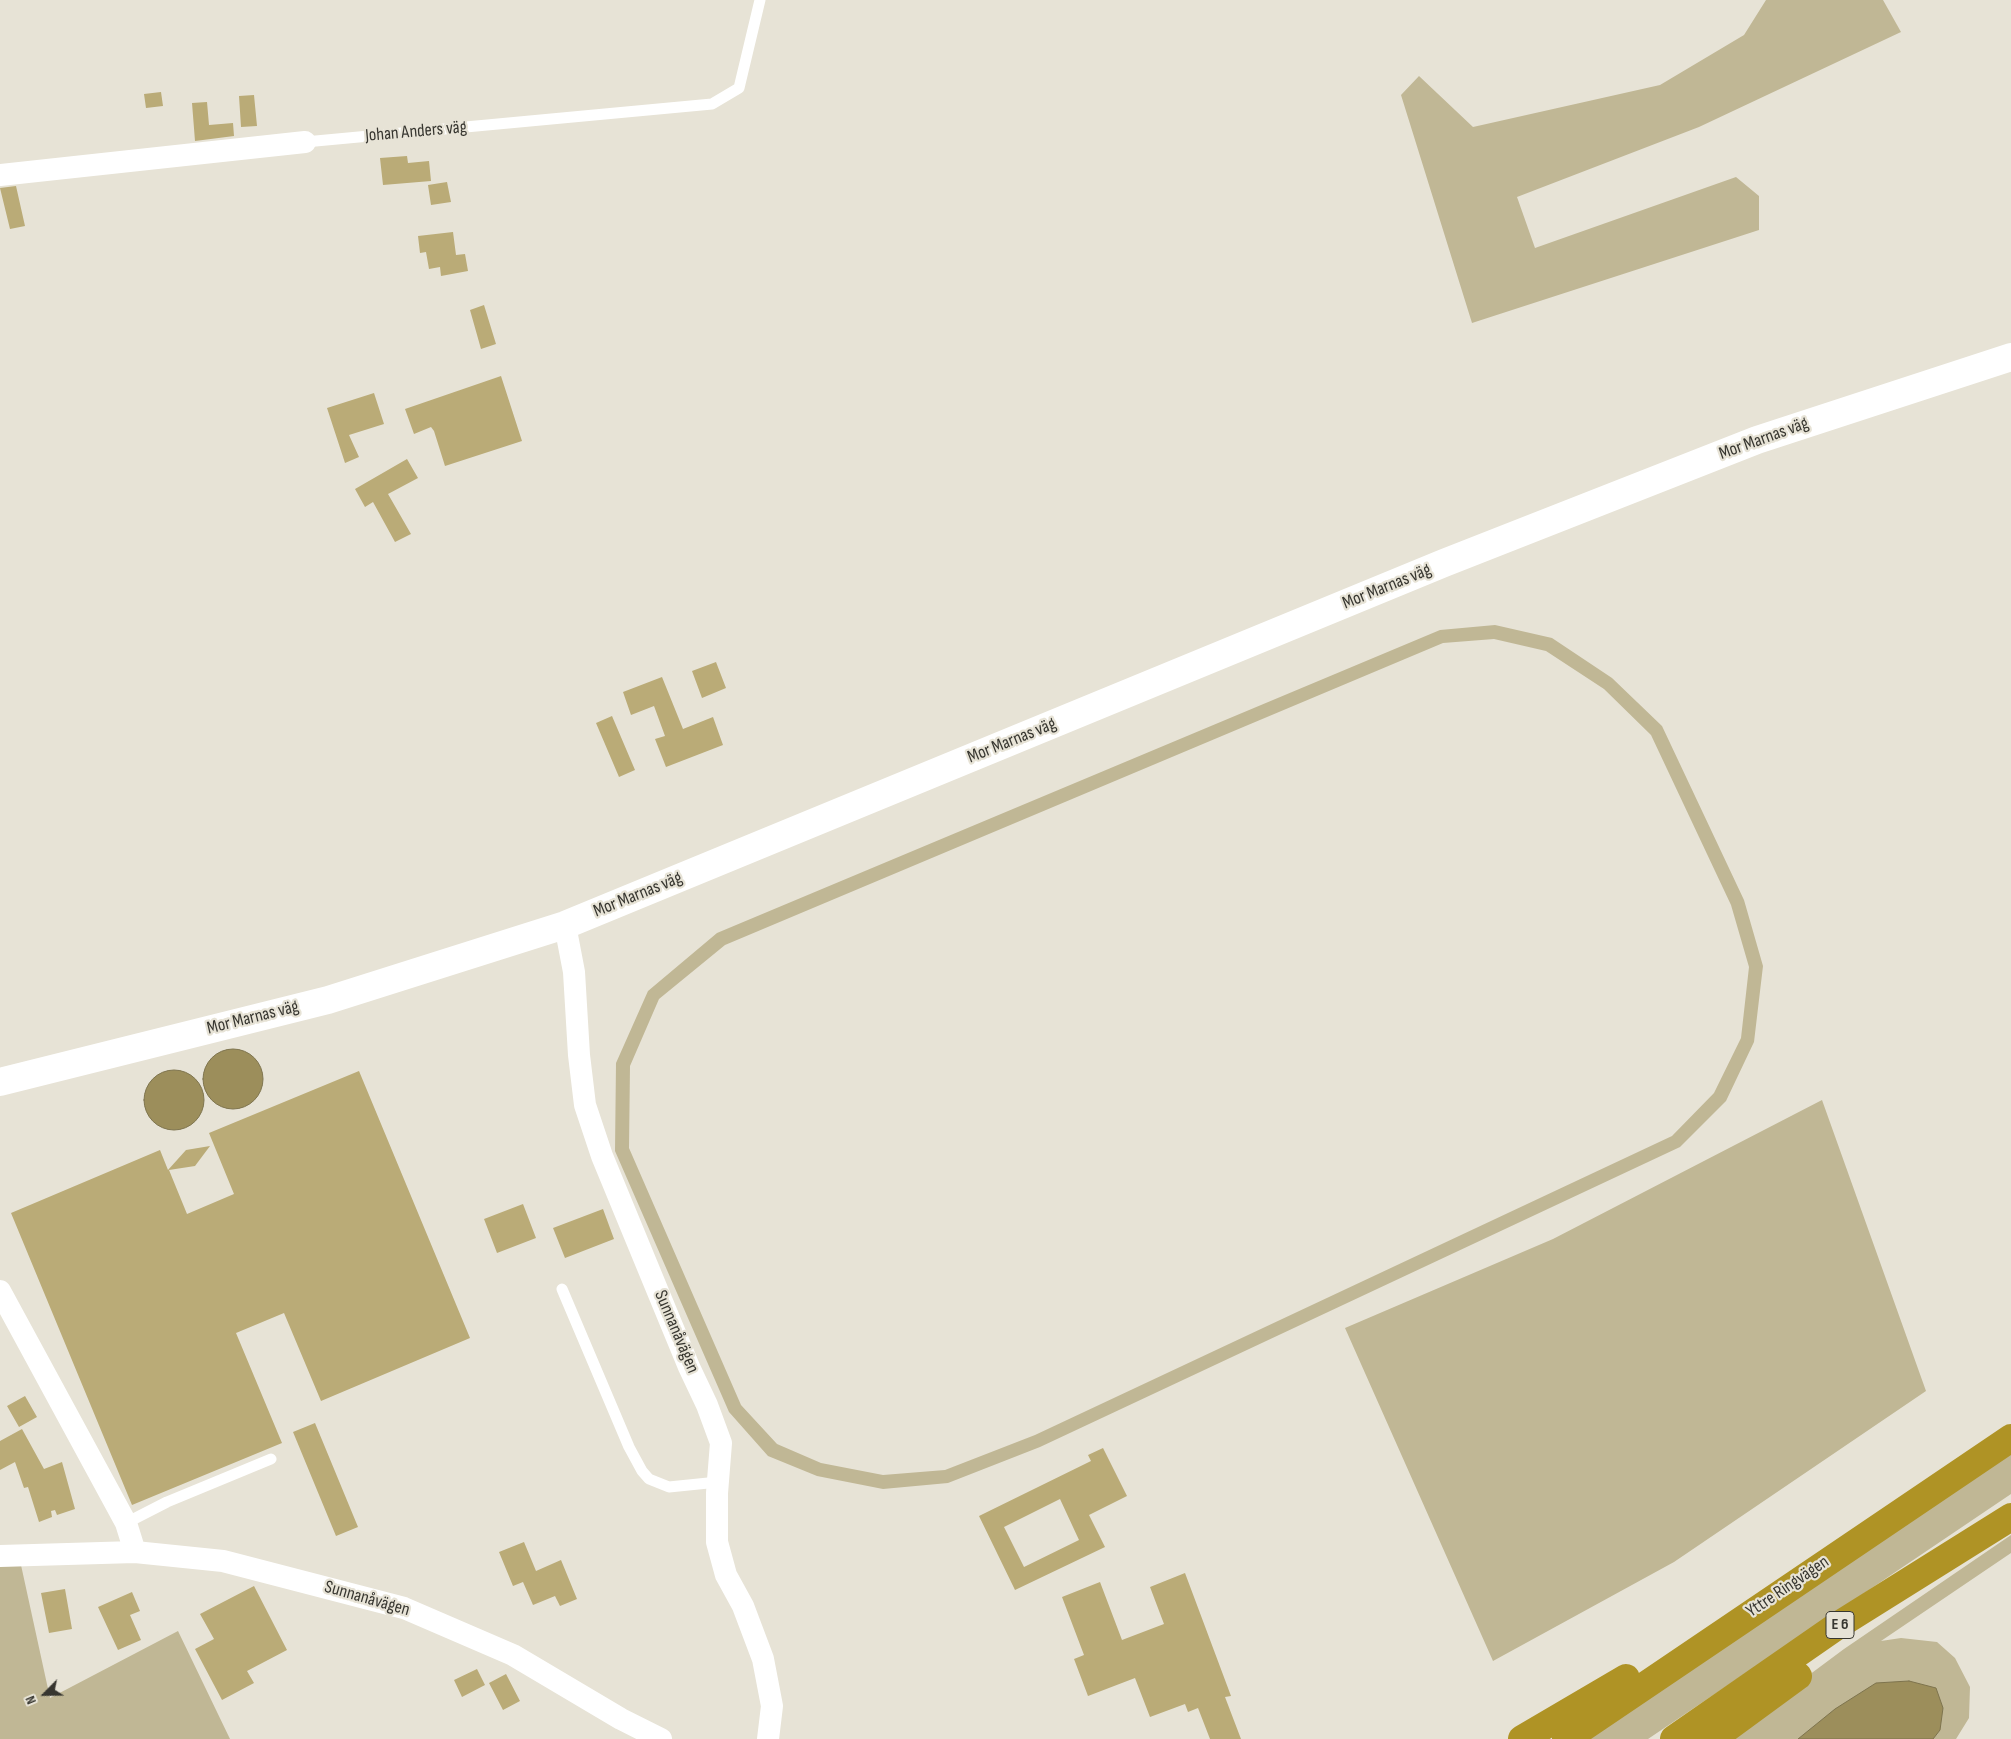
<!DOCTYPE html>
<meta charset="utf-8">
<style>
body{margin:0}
#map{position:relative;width:2011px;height:1739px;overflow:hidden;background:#e7e3d6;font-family:"Sofia Sans Condensed",sans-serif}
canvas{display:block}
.north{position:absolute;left:20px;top:1669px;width:50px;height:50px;-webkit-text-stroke:4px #e7e3d6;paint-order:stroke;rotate:247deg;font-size:14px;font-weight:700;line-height:20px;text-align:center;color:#373630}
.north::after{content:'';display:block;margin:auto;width:18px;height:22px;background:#373630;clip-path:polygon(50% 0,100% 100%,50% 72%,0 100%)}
</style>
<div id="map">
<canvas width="2011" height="1739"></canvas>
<div class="north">N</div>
</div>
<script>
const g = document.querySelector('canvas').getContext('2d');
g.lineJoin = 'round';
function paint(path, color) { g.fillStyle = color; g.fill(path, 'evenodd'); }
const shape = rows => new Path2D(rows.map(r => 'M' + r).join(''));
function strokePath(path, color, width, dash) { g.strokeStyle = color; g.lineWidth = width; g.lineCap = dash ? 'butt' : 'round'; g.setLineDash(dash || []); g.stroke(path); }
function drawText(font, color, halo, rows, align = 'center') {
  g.font = font + ' "Sofia Sans Condensed",sans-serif'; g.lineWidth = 4.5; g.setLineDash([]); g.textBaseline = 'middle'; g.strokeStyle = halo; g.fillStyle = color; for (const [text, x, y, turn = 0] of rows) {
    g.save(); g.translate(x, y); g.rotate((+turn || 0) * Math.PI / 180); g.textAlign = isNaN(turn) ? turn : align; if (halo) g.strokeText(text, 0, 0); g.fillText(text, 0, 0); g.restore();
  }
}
paint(shape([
 [1766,0,1883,0,1901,32,1699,127,1517,197,1535,248,1736,177,1759,196,1759,230,1472,323,1401,95,1419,76,1473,127,1660,85,1744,35],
 [1495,625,1552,638,1612,678,1662,726,1744,900,1763,966,1754,1042,1726,1101,1680,1147,1040,1447,948,1483,883,1489,817,1476,768,1456,729,1412,615,1151,616,1063,648,991,717,933,1440,630],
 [1494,639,1546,651,1604,689,1651,735,1731,905,1749,967,1741,1038,1714,1093,1672,1136,1035,1435,945,1470,883,1475,821,1463,777,1444,741,1405,629,1148,630,1066,659,999,725,945,1443,643],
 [1822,1100,1926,1391,1674,1562,1493,1661,1345,1328,1553,1239],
 [2011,1452,2011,1494,1648,1739,1587,1739],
 [2011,1535,2011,1553,1881,1641,1901,1638,1937,1642,1955,1658,1970,1687,1969,1718,1956,1739,1723,1739,1844,1649],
 [21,1565,50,1698,178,1631,230,1739,0,1739,0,1566]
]), '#c0b795');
const water = shape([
 '203 1079a30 30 0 1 1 60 0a30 30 0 1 1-60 0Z',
 '144 1100a30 30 0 1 1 60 0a30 30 0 1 1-60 0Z',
 [1909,1681,1936,1688,1943,1708,1940,1730,1933,1739,1798,1739,1835,1709,1876,1683,1909,1681]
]);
paint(water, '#9c8e5b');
strokePath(water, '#7e744e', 1);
paint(shape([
 [161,92,163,106,146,108,144,94],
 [254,95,257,126,241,127,239,96],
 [207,102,209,125,233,123,234,136,195,141,192,103],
 [407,156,408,163,429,161,431,181,383,185,380,158],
 [447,182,451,202,431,205,428,185],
 [16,186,25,226,10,229,0,188],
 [453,232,456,255,465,254,468,271,441,276,440,267,429,269,426,252,420,253,418,236],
 [484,305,496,344,481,349,470,310],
 [501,376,522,441,445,466,434,431,431,427,414,434,405,409],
 [374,393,384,424,349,435,359,457,345,463,327,408],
 [407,459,418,478,388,494,411,534,395,542,373,502,365,507,355,489],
 [716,662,726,688,702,698,692,671],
 [662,677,683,729,713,717,723,745,666,767,655,739,665,736,654,706,631,715,623,692],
 [612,716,635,770,619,777,596,723],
 [359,1071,470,1338,321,1401,284,1313,236,1333,282,1443,132,1505,11,1213,160,1150,168,1170,186,1150,210,1146,195,1166,169,1170,187,1214,234,1194,209,1133],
 [523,1204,536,1238,497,1253,484,1219],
 [603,1209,614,1239,565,1258,553,1228],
 [25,1396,37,1417,19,1427,7,1406],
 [315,1423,358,1527,336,1536,293,1432],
 [22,1429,44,1469,62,1462,75,1509,57,1515,55,1510,51,1511,52,1517,39,1522,28,1487,24,1488,15,1462,0,1470,0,1441],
 [1103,1448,1127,1496,1089,1515,1105,1547,1015,1590,979,1516,1091,1461,1088,1455],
 [1060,1499,1079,1540,1024,1567,1004,1527],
 [524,1542,536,1571,561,1560,577,1599,560,1606,555,1596,533,1605,523,1582,513,1586,499,1552],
 [1185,1573,1231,1696,1225,1697,1241,1739,1210,1739,1198,1708,1188,1712,1185,1704,1150,1717,1135,1678,1088,1696,1074,1659,1084,1655,1062,1597,1100,1582,1122,1640,1164,1624,1150,1587],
 [254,1586,287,1650,247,1671,254,1683,222,1700,195,1649,214,1639,200,1614],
 [65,1589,72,1629,49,1633,41,1593],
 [132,1592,140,1611,130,1615,141,1640,118,1650,98,1607],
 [477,1669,485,1685,462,1697,454,1680],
 [506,1674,520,1701,503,1710,489,1683]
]), '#baab77');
strokePath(shape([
 [305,142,712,104,739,88,760,0],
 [562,1289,629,1447,642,1471,649,1479,669,1487,718,1482],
 [126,1523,167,1502,271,1459]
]), '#fff', 11);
strokePath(shape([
 [0,175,305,142],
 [565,925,574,972,579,1055,585,1105,602,1156,689,1367,707,1405,721,1443,717,1493,717,1542,726,1575,743,1606,763,1659,772,1706,768,1739],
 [0,1291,126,1523,135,1552],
 [0,1556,135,1552,223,1561,404,1608,513,1655,621,1719,661,1739]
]), '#fff', 22);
strokePath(shape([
 [0,1082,328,1000,565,925,1444,563,1757,440,2011,357]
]), '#fff', 28);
strokePath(shape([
 [1522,1739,1626,1678],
 [1566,1739,2011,1438],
 [1674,1739,1837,1626,2011,1517],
 [1712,1739,1798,1676]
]), '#af9325', 28);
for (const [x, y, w] of [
 [1840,1625,28]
]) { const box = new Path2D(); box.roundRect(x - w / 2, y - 13.5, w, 27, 4); g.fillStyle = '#e7e3d6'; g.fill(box); strokePath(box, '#373630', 1); }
drawText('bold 16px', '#373630', null, [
 ["E 6",1840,1625]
]);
drawText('18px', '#373630', '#e7e3d6', [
 ["Johan Anders väg",416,132,-5],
 ["Mor Marnas väg",1764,439,-20],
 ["Mor Marnas väg",1387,587,-22],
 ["Mor Marnas väg",1012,741,-22],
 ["Mor Marnas väg",638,895,-22],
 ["Mor Marnas väg",253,1018,-14],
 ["Sunnanåvägen",676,1332,67],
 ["Yttre Ringvägen",1788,1587,-34],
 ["Sunnanåvägen",367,1599,16]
]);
</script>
